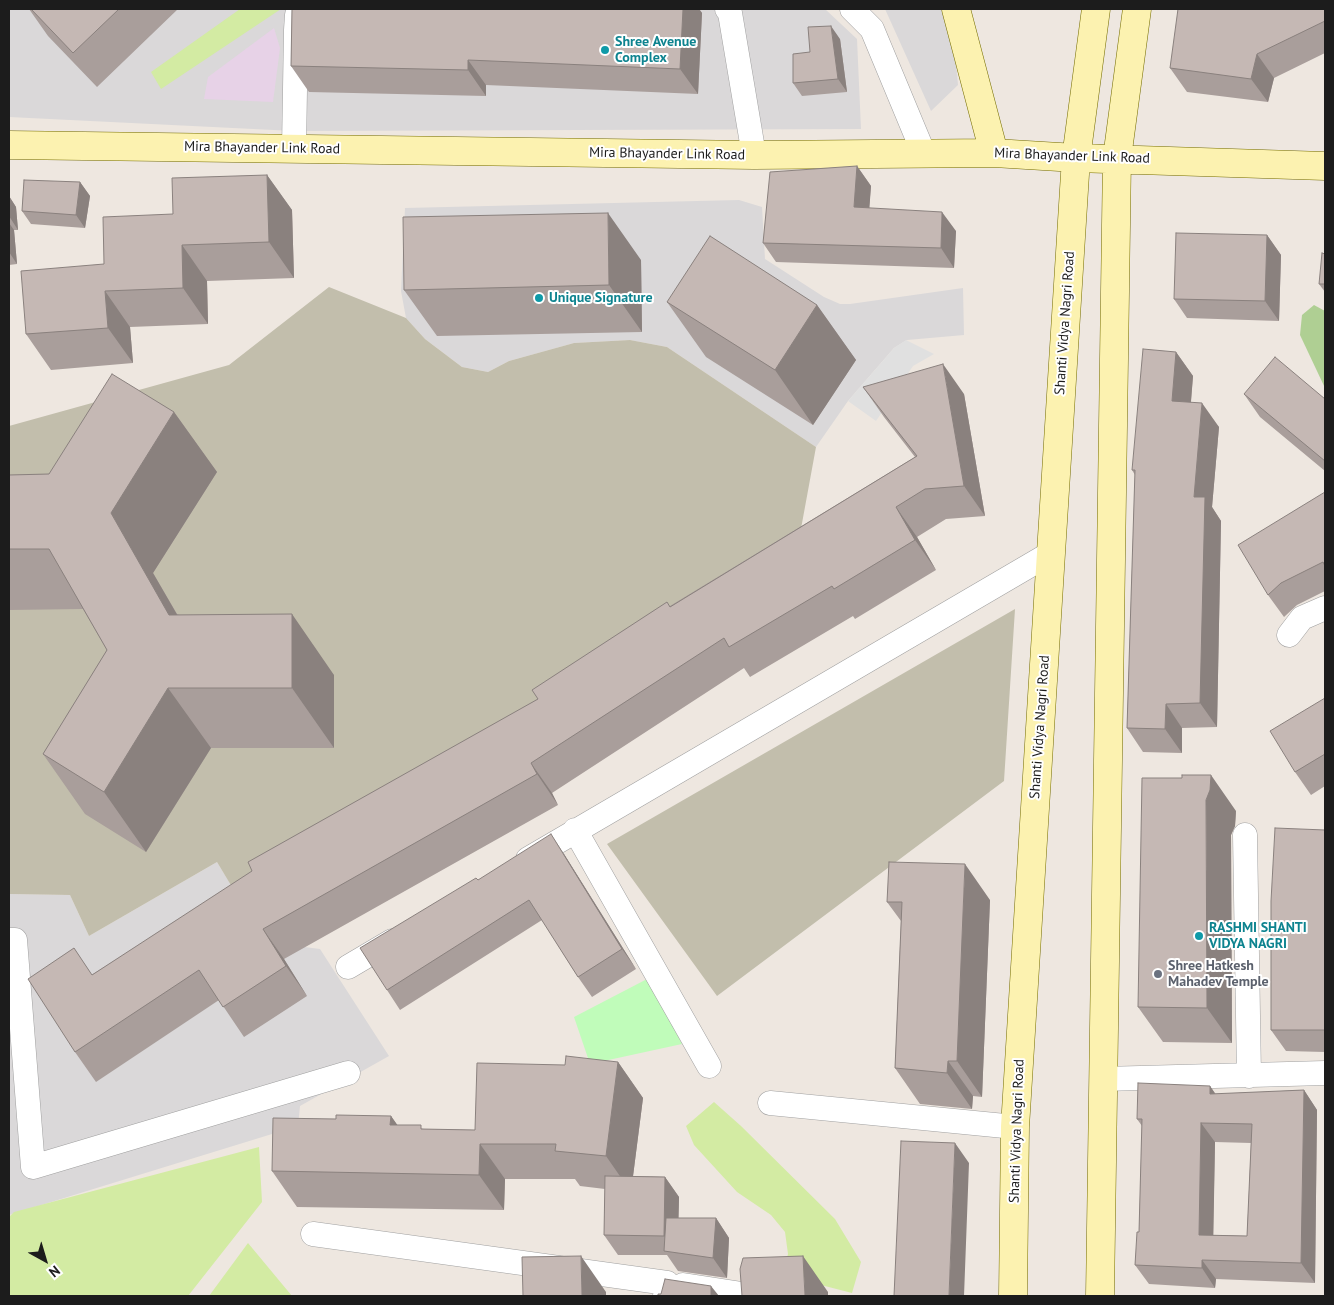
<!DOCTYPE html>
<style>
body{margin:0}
#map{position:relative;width:1334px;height:1305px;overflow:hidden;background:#eee7e0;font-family:"PT Sans",sans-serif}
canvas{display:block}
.frame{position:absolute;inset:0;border:10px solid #1c1c1c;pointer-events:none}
.north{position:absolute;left:20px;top:1235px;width:50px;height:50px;-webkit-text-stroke:4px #fff;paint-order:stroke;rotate:141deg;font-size:14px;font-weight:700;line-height:20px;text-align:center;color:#1c1c1c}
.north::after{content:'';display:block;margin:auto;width:18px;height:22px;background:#1c1c1c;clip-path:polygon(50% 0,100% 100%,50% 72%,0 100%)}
</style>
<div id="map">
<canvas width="1334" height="1305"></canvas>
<div class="frame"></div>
<div class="north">N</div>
</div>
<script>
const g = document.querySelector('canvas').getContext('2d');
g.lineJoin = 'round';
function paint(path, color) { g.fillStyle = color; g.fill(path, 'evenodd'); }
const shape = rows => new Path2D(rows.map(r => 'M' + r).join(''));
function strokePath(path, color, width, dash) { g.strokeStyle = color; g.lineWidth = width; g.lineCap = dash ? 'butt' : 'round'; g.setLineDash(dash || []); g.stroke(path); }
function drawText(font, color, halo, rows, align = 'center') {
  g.font = font + ' "PT Sans",sans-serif'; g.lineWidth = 4; g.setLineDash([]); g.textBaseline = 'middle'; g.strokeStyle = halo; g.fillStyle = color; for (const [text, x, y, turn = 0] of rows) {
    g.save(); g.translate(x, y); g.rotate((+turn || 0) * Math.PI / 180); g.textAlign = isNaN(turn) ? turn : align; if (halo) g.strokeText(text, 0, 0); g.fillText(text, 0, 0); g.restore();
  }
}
paint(shape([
 [9,9,825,9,857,39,861,129,294,131,9,117],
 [885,9,951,9,958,85,931,111],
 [739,200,762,207,765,259,824,297,840,304,850,304,963,288,964,335,907,340,894,348,848,401,816,447,667,347,630,340,574,343,509,361,488,372,462,367,425,339,406,318,401,291,405,208],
 [217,862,251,918,289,945,320,949,389,1056,300,1106,298,1126,9,1215,9,894,70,895,89,936]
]), '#dad8d9');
paint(shape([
 [274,28,280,48,273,102,204,99,208,77]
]), '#e7d2e7');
paint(shape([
 [329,287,406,318,425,339,462,367,488,372,509,361,574,343,630,340,667,347,816,447,798,545,235,892,217,862,89,936,70,895,9,894,9,426,229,365],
 [1015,609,1004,781,717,996,607,844]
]), '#c2beac');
paint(shape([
 [240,9,281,9,161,89,151,72],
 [714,1102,741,1126,835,1219,861,1262,852,1293,782,1275,788,1254,785,1232,771,1215,737,1192,694,1145,686,1126],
 [259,1147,262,1202,188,1296,9,1296,9,1217,14,1212],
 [248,1243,292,1296,209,1296]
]), '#d3eba3');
paint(shape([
 [1314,305,1325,311,1325,388,1300,335,1302,315]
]), '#afcf93');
paint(shape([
 [649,978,682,1044,590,1064,574,1017]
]), '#c0fcba');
paint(shape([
 [906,340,934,354,913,366,876,421,848,401,894,348]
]), '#e0e0e0');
const street = shape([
 [727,9,730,13,754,155],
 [852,9,872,29,924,154],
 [294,148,296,30,297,15,301,9],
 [1289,635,1302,618,1325,608],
 [575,830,709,1066],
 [1245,835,1249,1076],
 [528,859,1051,553],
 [9,940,15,940,33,1167,348,1073],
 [348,967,392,941],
 [1103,1079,1325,1073],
 [770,1103,1015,1127],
 [313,1234,667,1283,665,1296],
 [683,1285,755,1296]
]);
const secondary = shape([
 [956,9,994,153],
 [9,145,754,155,994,153,1076,158,1325,166],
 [1013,1296,1015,1127,1051,553,1076,158,1096,9],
 [1100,1296,1117,158,1137,9]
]);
strokePath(street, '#a0a0a0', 25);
strokePath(secondary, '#756d00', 29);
strokePath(street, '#fff', 24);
strokePath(secondary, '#fcf2b0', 28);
paint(shape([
 [29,9,178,9,97,87,48,36],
 [292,9,699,9,702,13,698,94,486,85,486,96,309,92,291,66],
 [1325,9,1325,53,1274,78,1268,102,1187,92,1170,68],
 [840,39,847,92,802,96,793,83,810,52],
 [857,166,871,186,869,208,956,231,954,268,776,262,763,243],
 [267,175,292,210,294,278,207,281,208,324,130,327,133,363,51,370,26,334,104,264,173,214],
 [80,182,90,196,85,228,31,224,22,211],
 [9,196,16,207,18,230,14,230,17,264,9,265],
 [1267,235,1281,255,1279,321,1187,318,1174,299],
 [1325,254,1325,292,1319,284],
 [641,260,642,332,437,336,404,290],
 [667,302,817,305,856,360,813,425,706,357],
 [1176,352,1193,376,1191,402,1219,427,1212,507,1221,521,1217,727,1182,728,1182,753,1143,752,1127,728,1135,475,1132,470],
 [863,387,964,394,985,516,946,519,917,537,936,570,855,619,853,616,750,677,744,668,552,793,558,805,284,959,307,996,244,1037,219,1000,96,1082,75,1052,93,974,538,699,670,606,915,457,884,417],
 [1244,394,1325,399,1325,471,1260,417],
 [174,412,217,472,153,573,177,614,334,675,334,748,211,748,146,852,85,814,43,754,107,650,83,609,9,610,9,475,49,474],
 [1325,492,1325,591,1297,605,1284,617,1268,595],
 [1325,698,1325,786,1311,795,1295,772],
 [1236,811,1235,826,1231,835,1232,1043,1163,1042,1138,1007],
 [1325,830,1325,1052,1286,1051,1271,1030],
 [564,854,636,969,592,997,578,977,542,920,400,1010,387,990,478,880],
 [990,900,982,1097,973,1096,972,1109,920,1104,895,1068,901,921,887,902],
 [618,1062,643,1098,633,1176,665,1177,679,1197,678,1218,716,1218,729,1238,727,1278,678,1271,667,1255,618,1255,604,1235,605,1189,580,1186,575,1179,505,1179,504,1210,297,1207,272,1171,336,1119,391,1116,397,1125,424,1129,475,1130,565,1065],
 [1210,1086,1215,1094,1304,1090,1317,1110,1315,1283,1216,1279,1215,1288,1149,1284,1135,1265,1139,1232,1142,1126,1137,1119],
 [1215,1142,1251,1143,1247,1236,1213,1235]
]), '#a99e9b');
paint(shape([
 [683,9,699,9,702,13,698,94,680,69],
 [831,26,840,39,847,92,838,79],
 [1257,54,1274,78,1268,102,1251,79],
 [468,60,486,85,486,96,468,70],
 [857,166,871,186,868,227,854,207],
 [267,175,292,210,294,278,269,242],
 [80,182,90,196,85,228,76,215],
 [9,196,16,207,18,230,9,216],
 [942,212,956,231,954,268,941,248],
 [608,213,641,260,642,332,609,285],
 [9,223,14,230,17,264,9,252],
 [1267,235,1281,255,1279,321,1265,301],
 [182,245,207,281,208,324,183,288],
 [105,291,130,327,133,363,108,328],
 [817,305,856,360,813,425,775,370],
 [1176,352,1193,376,1189,424,1172,401],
 [943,364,964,394,985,516,964,486],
 [1202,403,1219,427,1212,507,1221,521,1217,727,1200,703,1194,497],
 [174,412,217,472,153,573,212,675,169,615,111,513],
 [896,507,917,537,936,570,915,540],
 [292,614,334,675,334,748,292,688],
 [168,688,211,748,146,852,104,792],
 [1166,704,1182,728,1182,753,1165,729],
 [531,763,552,793,558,805,537,774],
 [1211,775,1236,811,1235,826,1231,835,1232,1043,1207,1008,1206,800],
 [551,834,564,854,636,969,622,949],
 [965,864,990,900,982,1097,957,1061],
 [263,929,284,959,307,996,286,966],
 [948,1061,973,1096,972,1109,947,1073],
 [618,1062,643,1098,631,1192,606,1156],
 [1210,1086,1224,1106,1210,1094],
 [1304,1090,1317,1110,1315,1283,1301,1263],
 [391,1116,416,1151,390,1125],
 [1201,1123,1215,1142,1213,1255,1199,1235],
 [955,1143,969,1163,964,1296,949,1296],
 [480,1144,505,1179,504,1210,479,1175],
 [665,1177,679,1197,678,1253,664,1236],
 [716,1218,729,1238,727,1278,713,1258],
 [581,1256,606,1292,606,1296,582,1296],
 [803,1256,828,1292,828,1296,805,1296],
 [1202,1260,1216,1279,1215,1288,1202,1268],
 [711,1286,719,1296,711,1296]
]), '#8a817e');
const building = shape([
 [31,9,119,9,73,53,31,9],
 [292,9,683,9,680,69,468,60,468,70,291,66,292,9],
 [1178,9,1325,9,1325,21,1257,54,1251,79,1170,68,1178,9],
 [831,26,838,79,793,83,793,54,810,52,808,27,831,26],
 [857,166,854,207,942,212,941,248,763,243,770,172,857,166],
 [267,175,269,242,182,245,183,288,105,291,108,328,26,334,21,271,104,264,103,217,173,214,172,178,267,175],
 [24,180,80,182,76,215,22,211,24,180],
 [608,213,609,285,404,290,403,217,608,213],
 [1176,233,1267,235,1265,301,1174,299,1176,233],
 [710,236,817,305,775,370,667,302,710,236],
 [1322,253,1325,254,1325,284,1319,284,1322,253],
 [1143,349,1176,352,1172,401,1202,403,1194,497,1205,497,1200,703,1166,704,1165,729,1127,728,1135,470,1132,470,1143,349],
 [1275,357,1325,399,1325,461,1244,394,1275,357],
 [943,364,964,486,925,489,896,507,915,540,834,589,832,586,729,647,724,638,531,763,537,774,263,929,286,966,223,1007,199,970,75,1052,28,979,74,948,92,975,252,871,248,862,538,699,532,690,667,602,670,607,917,456,863,387,943,364],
 [112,374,174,412,111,513,169,615,292,614,292,688,168,688,104,792,43,754,107,650,49,549,9,549,9,475,49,474,112,374],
 [1325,492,1325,566,1323,562,1281,583,1268,595,1238,545,1325,492],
 [1325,698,1325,754,1295,772,1270,731,1325,698],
 [1182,775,1211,775,1210,790,1206,800,1207,1008,1138,1007,1142,778,1182,778,1182,775],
 [1275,828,1325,830,1325,1030,1271,1030,1271,901,1275,828],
 [551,834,622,949,578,977,529,900,387,990,360,948,476,878,478,880,551,834],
 [889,862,965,864,957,1061,948,1061,947,1073,895,1068,902,902,887,902,889,862],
 [566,1056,618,1062,606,1156,555,1151,556,1144,480,1144,479,1175,272,1171,273,1118,336,1119,336,1115,391,1116,390,1125,421,1125,421,1129,475,1130,477,1063,565,1065,566,1056],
 [1138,1083,1210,1086,1210,1094,1304,1090,1301,1263,1202,1260,1202,1268,1135,1265,1137,1232,1139,1232,1142,1119,1137,1119,1138,1083],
 [1201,1123,1252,1124,1247,1236,1199,1235,1201,1123],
 [901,1141,955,1143,949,1296,894,1296,901,1141],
 [605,1176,665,1177,664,1236,604,1235,605,1176],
 [666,1218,716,1218,713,1258,664,1251,666,1218],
 [581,1256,582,1296,523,1296,522,1257,581,1256],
 [803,1256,805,1296,742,1296,740,1269,743,1258,803,1256],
 [665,1279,711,1286,711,1296,658,1296,658,1294,661,1294,665,1279]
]);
paint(building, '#c5b8b4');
strokePath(building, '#8a817e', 1);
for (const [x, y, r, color] of [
 [605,50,5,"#0f9aa8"],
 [539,298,5,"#0f9aa8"],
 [1199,936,5,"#0f9aa8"],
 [1158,974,5,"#6b7280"]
]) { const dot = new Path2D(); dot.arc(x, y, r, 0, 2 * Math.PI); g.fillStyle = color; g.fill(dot); strokePath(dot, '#fff', 2); }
drawText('bold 14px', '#0d838f', '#fff', [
 ["Shree Avenue",615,42],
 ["Complex",615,58],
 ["Unique Signature",549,298],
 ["RASHMI SHANTI",1209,928],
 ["VIDYA NAGRI",1209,944]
], 'left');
drawText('14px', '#1c1c1c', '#fff', [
 ["Mira Bhayander Link Road",262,148,1],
 ["Mira Bhayander Link Road",667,154,1],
 ["Mira Bhayander Link Road",1072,156,2],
 ["Shanti Vidya Nagri Road",1065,323,-86],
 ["Shanti Vidya Nagri Road",1040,727,-86],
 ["Shanti Vidya Nagri Road",1017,1131,-88]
]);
drawText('bold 14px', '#5b616d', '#fff', [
 ["Shree Hatkesh",1168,966],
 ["Mahadev Temple",1168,982]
], 'left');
</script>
